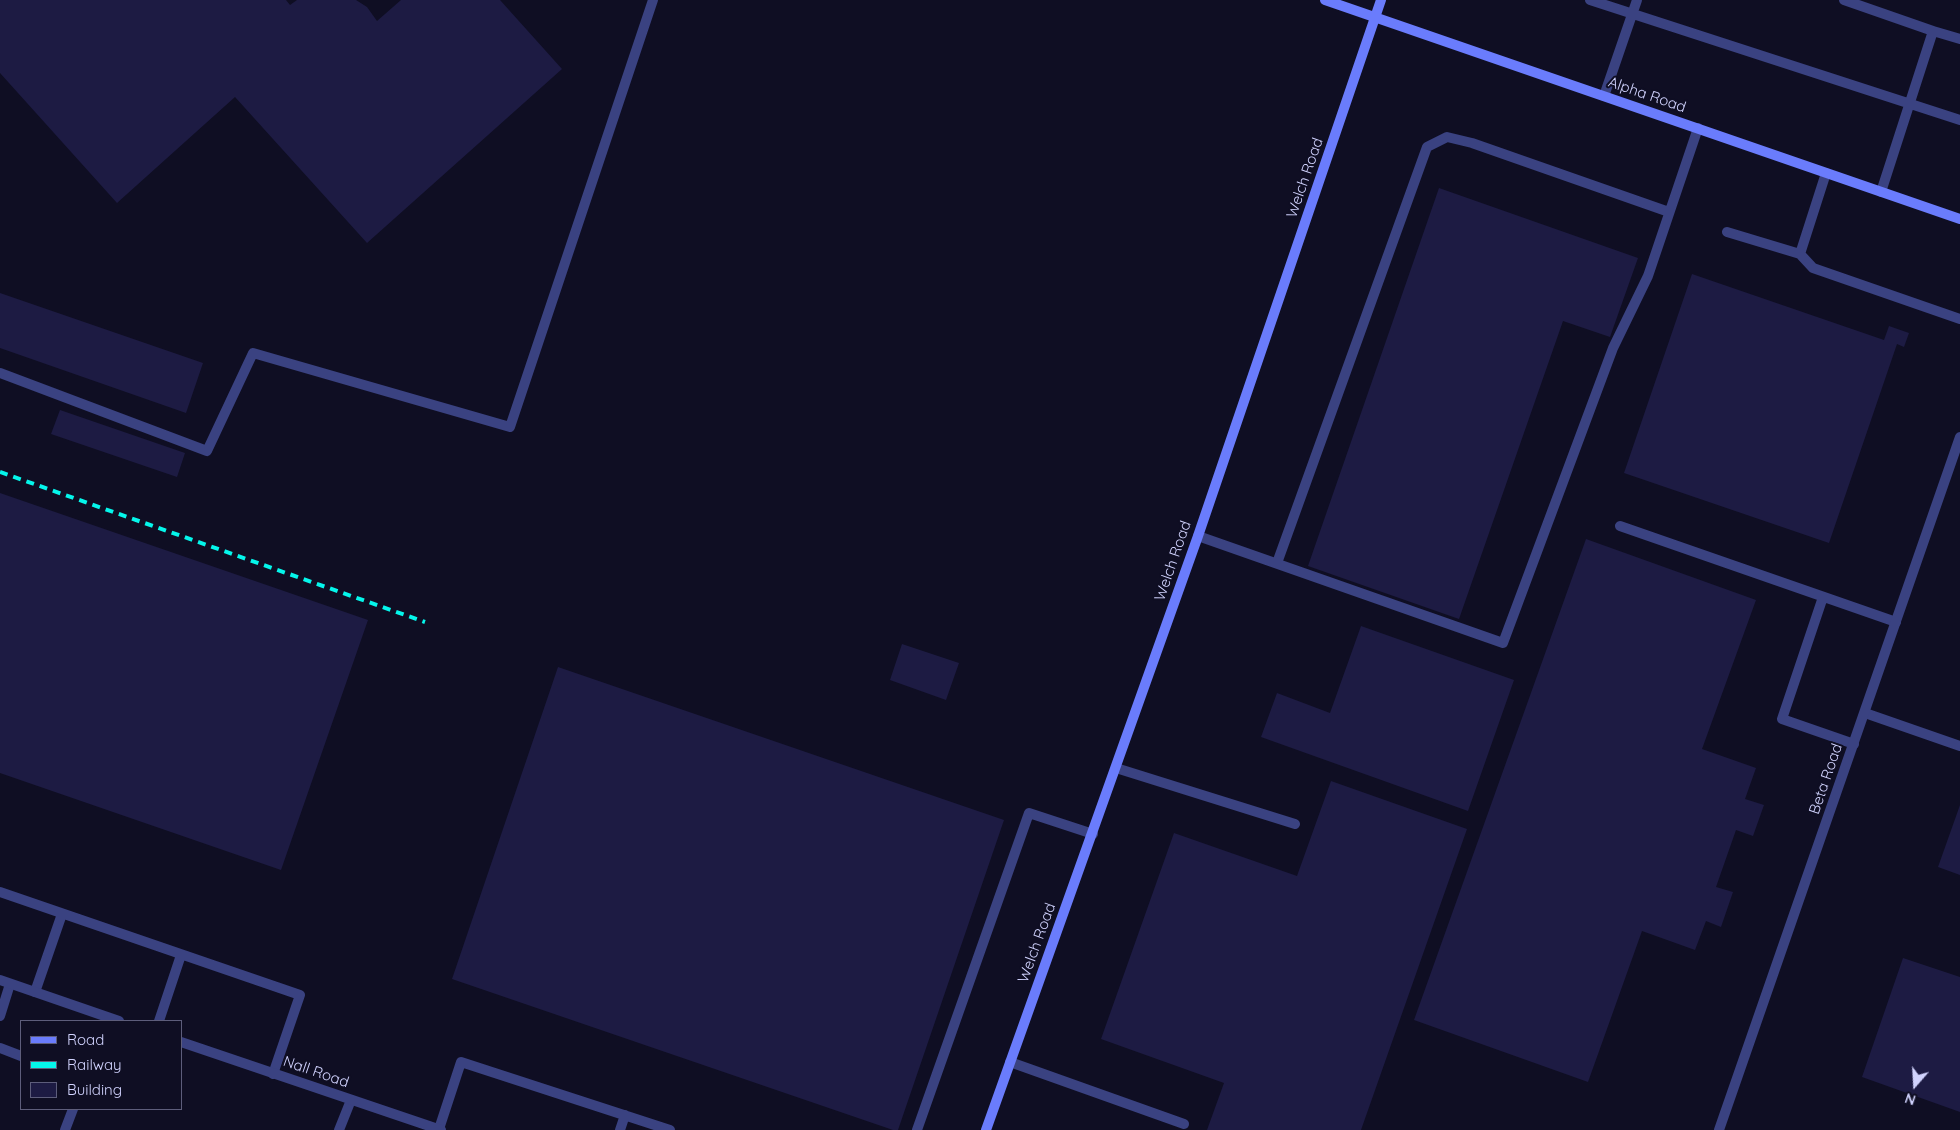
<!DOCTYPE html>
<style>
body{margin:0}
#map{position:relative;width:1960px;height:1130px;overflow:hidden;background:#0f0e23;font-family:Quicksand,sans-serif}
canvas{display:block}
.legend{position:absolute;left:20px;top:1020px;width:162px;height:90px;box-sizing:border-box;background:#0f0e23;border:1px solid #5d5d7b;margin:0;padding:6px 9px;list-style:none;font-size:15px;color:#d1d3fe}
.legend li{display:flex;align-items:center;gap:10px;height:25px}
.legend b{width:25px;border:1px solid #5d5d7b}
.north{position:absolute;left:1890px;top:1060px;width:50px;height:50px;-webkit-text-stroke:4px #0f0e23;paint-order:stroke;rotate:199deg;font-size:14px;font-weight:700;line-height:20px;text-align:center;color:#d1d3fe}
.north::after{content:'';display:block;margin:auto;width:18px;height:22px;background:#d1d3fe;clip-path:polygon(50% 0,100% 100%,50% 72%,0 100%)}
</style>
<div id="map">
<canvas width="1960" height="1130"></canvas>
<ul class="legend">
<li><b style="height:6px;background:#6a7cfc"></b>Road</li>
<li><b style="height:6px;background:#05f6eb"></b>Railway</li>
<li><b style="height:14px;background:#1d1b43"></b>Building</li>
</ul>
<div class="north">N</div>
</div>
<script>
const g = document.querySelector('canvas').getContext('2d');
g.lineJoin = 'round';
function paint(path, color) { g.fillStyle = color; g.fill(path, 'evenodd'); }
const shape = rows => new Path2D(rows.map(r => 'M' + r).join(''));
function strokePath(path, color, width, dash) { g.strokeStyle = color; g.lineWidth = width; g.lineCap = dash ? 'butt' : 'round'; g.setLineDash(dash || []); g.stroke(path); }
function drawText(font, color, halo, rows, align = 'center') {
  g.font = font + ' Quicksand,sans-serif'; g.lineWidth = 4; g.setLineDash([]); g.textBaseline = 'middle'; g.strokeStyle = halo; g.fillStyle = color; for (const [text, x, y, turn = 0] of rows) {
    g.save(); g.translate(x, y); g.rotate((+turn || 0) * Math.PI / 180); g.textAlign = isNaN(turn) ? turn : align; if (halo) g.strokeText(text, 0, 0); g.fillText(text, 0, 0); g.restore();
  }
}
paint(shape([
 [0,0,286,0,290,5,297,0,356,0,367,7,377,21,401,0,500,0,562,69,367,243,235,97,117,203,0,73],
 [1439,188,1638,258,1610,337,1563,321,1459,619,1308,566],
 [1692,274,1884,340,1889,326,1909,333,1904,347,1897,344,1829,543,1624,473],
 [0,293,203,363,186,413,0,348],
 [60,410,185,453,177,477,51,434],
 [0,493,368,620,281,870,0,773],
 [1586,539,1756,600,1702,749,1756,768,1745,799,1764,805,1753,836,1736,830,1716,887,1733,892,1721,927,1706,921,1695,950,1642,931,1588,1082,1414,1020],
 [1361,626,1514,680,1468,811,1261,737,1277,693,1330,713],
 [902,644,959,663,946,700,890,680],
 [558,667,1004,820,898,1130,893,1130,452,979],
 [1331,781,1467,829,1361,1130,1207,1130,1224,1083,1101,1039,1174,833,1297,876],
 [1960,805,1960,875,1938,867],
 [1903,958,1960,977,1960,1112,1862,1077]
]), '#1d1b43');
strokePath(shape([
 [1590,0,1960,120],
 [1844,0,1933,31,1881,192],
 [1933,31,1960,39],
 [1604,96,1637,0],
 [1826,173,1800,254,1813,268,1960,319],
 [1727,232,1800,254],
 [0,373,207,451,253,353,510,427,653,0],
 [1620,526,1896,622],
 [1198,536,1503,643,1613,348,1648,276,1698,128],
 [1277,563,1427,147,1447,137,1472,143,1669,212],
 [1823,597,1782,719,1854,744],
 [1865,713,1960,746],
 [1116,768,1295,824],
 [0,892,300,995,273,1074],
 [35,992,62,914],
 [0,1016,10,984],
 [159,1021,181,955],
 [0,1048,21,1056],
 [1010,1062,1184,1124],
 [439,1129,461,1062,670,1130],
 [65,1130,73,1109],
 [339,1130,351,1100],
 [620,1130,625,1115],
 [917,1130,1029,813,1093,834]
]), '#3a4281', 10);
strokePath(shape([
 [0,980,119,1021],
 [181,1042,441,1130],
 [1719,1130,1960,437]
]), '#3a4281', 10);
strokePath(shape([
 [1325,0,1960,219],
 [986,1130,1198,536,1381,0]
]), '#6a7cfc', 10);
strokePath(shape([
 [0,472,425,622]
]), '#05f6eb', 4, [8, 6]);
drawText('15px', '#d1d3fe', '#0f0e23', [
 ["Alpha Road",1647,95,19],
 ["Welch Road",1305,178,-71],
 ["Welch Road",1173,561,-71],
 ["Beta Road",1826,779,-71],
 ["Welch Road",1037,943,-70],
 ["Nall Road",316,1072,19]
]);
</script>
